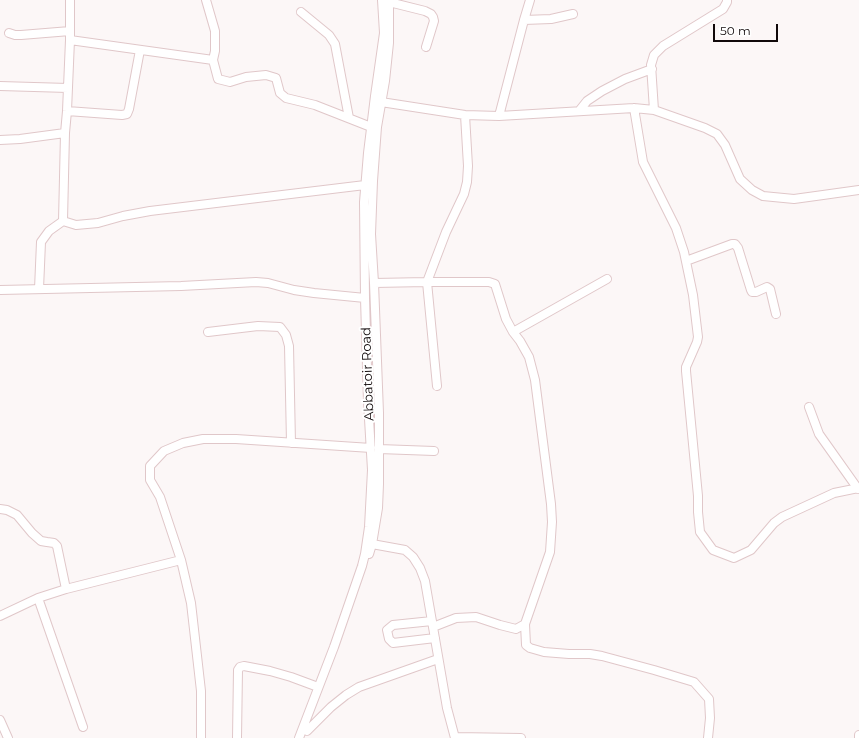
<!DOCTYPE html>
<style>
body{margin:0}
#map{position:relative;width:859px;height:738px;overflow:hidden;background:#fcf7f7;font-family:Montserrat,sans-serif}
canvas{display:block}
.scale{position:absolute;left:713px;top:24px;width:65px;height:18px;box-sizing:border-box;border:2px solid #11090a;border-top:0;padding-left:5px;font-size:12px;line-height:14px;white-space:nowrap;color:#11090a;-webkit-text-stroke:3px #fff;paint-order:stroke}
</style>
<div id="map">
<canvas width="859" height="738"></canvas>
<div class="scale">50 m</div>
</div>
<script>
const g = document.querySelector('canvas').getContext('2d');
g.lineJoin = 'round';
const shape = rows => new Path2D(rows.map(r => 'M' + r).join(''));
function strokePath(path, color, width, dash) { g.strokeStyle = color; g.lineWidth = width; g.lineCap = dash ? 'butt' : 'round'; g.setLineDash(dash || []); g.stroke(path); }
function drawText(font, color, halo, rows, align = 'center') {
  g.font = font + ' Montserrat,sans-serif'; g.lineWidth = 4; g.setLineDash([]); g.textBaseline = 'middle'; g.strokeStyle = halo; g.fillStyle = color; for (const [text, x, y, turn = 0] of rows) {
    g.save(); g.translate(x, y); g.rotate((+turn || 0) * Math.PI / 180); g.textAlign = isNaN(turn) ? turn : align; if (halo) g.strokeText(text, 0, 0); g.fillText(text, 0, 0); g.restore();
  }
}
const minor = shape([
 [206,0,215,31,215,51,213,60,218,79,230,82,246,77,266,75,276,78,280,93,286,98,315,105,371,127],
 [389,2,425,11,431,14,433,17,434,21,426,47],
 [301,12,329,35,335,44,349,118],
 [524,20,551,19,573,14],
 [9,33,15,35,21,35,70,31],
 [70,40,213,60],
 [0,86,68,88],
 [381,102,465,115,499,116,634,108,654,110,705,128,717,134,725,145,740,179,752,190,763,196,794,199,823,195,859,190],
 [634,108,643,162,676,228,684,252,693,295,698,337,697,342,686,367,686,371,698,496,698,512,700,532,713,550,734,558,751,550,774,523,782,517,834,493,859,488],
 [654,110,651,65,654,55,663,46,723,9,727,2,727,0],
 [67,111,122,115,127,114,129,109,140,50],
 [579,111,587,101,602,91,625,79,652,69],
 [499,116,524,20,530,0],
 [0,140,20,139,65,133],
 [63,221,76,225,98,223,123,216,150,211,365,185],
 [63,221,65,133,67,111,70,40,70,0],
 [686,261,732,244,735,244,738,248,751,290,752,292,756,292,767,287,770,289,776,314],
 [374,283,427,282,489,282,495,284,506,319,513,332,520,341,529,357,535,380,551,504,552,522,550,552,525,624,526,645,530,648,544,652,569,654,590,654,602,656,654,670,694,682,709,699,710,718,708,738],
 [39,289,41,242,49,231,63,221],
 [0,290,181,286,256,282,268,283,294,290,314,293,365,298],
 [208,332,258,326,280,327,286,335,289,346,291,443],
 [513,332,607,279],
 [437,386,427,282,446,232,464,194,467,182,468,166,465,115],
 [809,407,819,434,858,489],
 [379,449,434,451],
 [0,509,7,510,17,515,32,533,41,541,47,542,54,543,57,546,66,589],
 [372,544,405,550,413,557,420,568,425,581,447,708,455,738],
 [369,554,372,544,378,508,379,484,379,413,374,283,371,234,373,181,377,127,385,81,389,43,389,0],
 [38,598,83,727],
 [0,616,38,598,66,589,181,560],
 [432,621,393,625,387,630,389,639,393,643,435,638],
 [433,627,456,618,476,617,500,625,516,629,525,624],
 [0,720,8,738],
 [307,731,331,707,346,695,359,687,438,659],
 [455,737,521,738],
 [201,738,201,691,191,603,181,560,160,497,150,480,150,466,164,451,183,443,203,439,236,439,371,448],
 [237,738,238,670,240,667,244,666,270,671,291,677,318,687],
 [299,738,334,647,362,566,365,554,369,527,372,470,368,402,365,298,364,202,368,153,375,96,384,33,382,0],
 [859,738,859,735]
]);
strokePath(minor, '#e0c7c9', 10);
strokePath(minor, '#fff', 8);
drawText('13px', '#11090a', '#fff', [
 ["Abbatoir Road",368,374,-92]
]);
</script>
